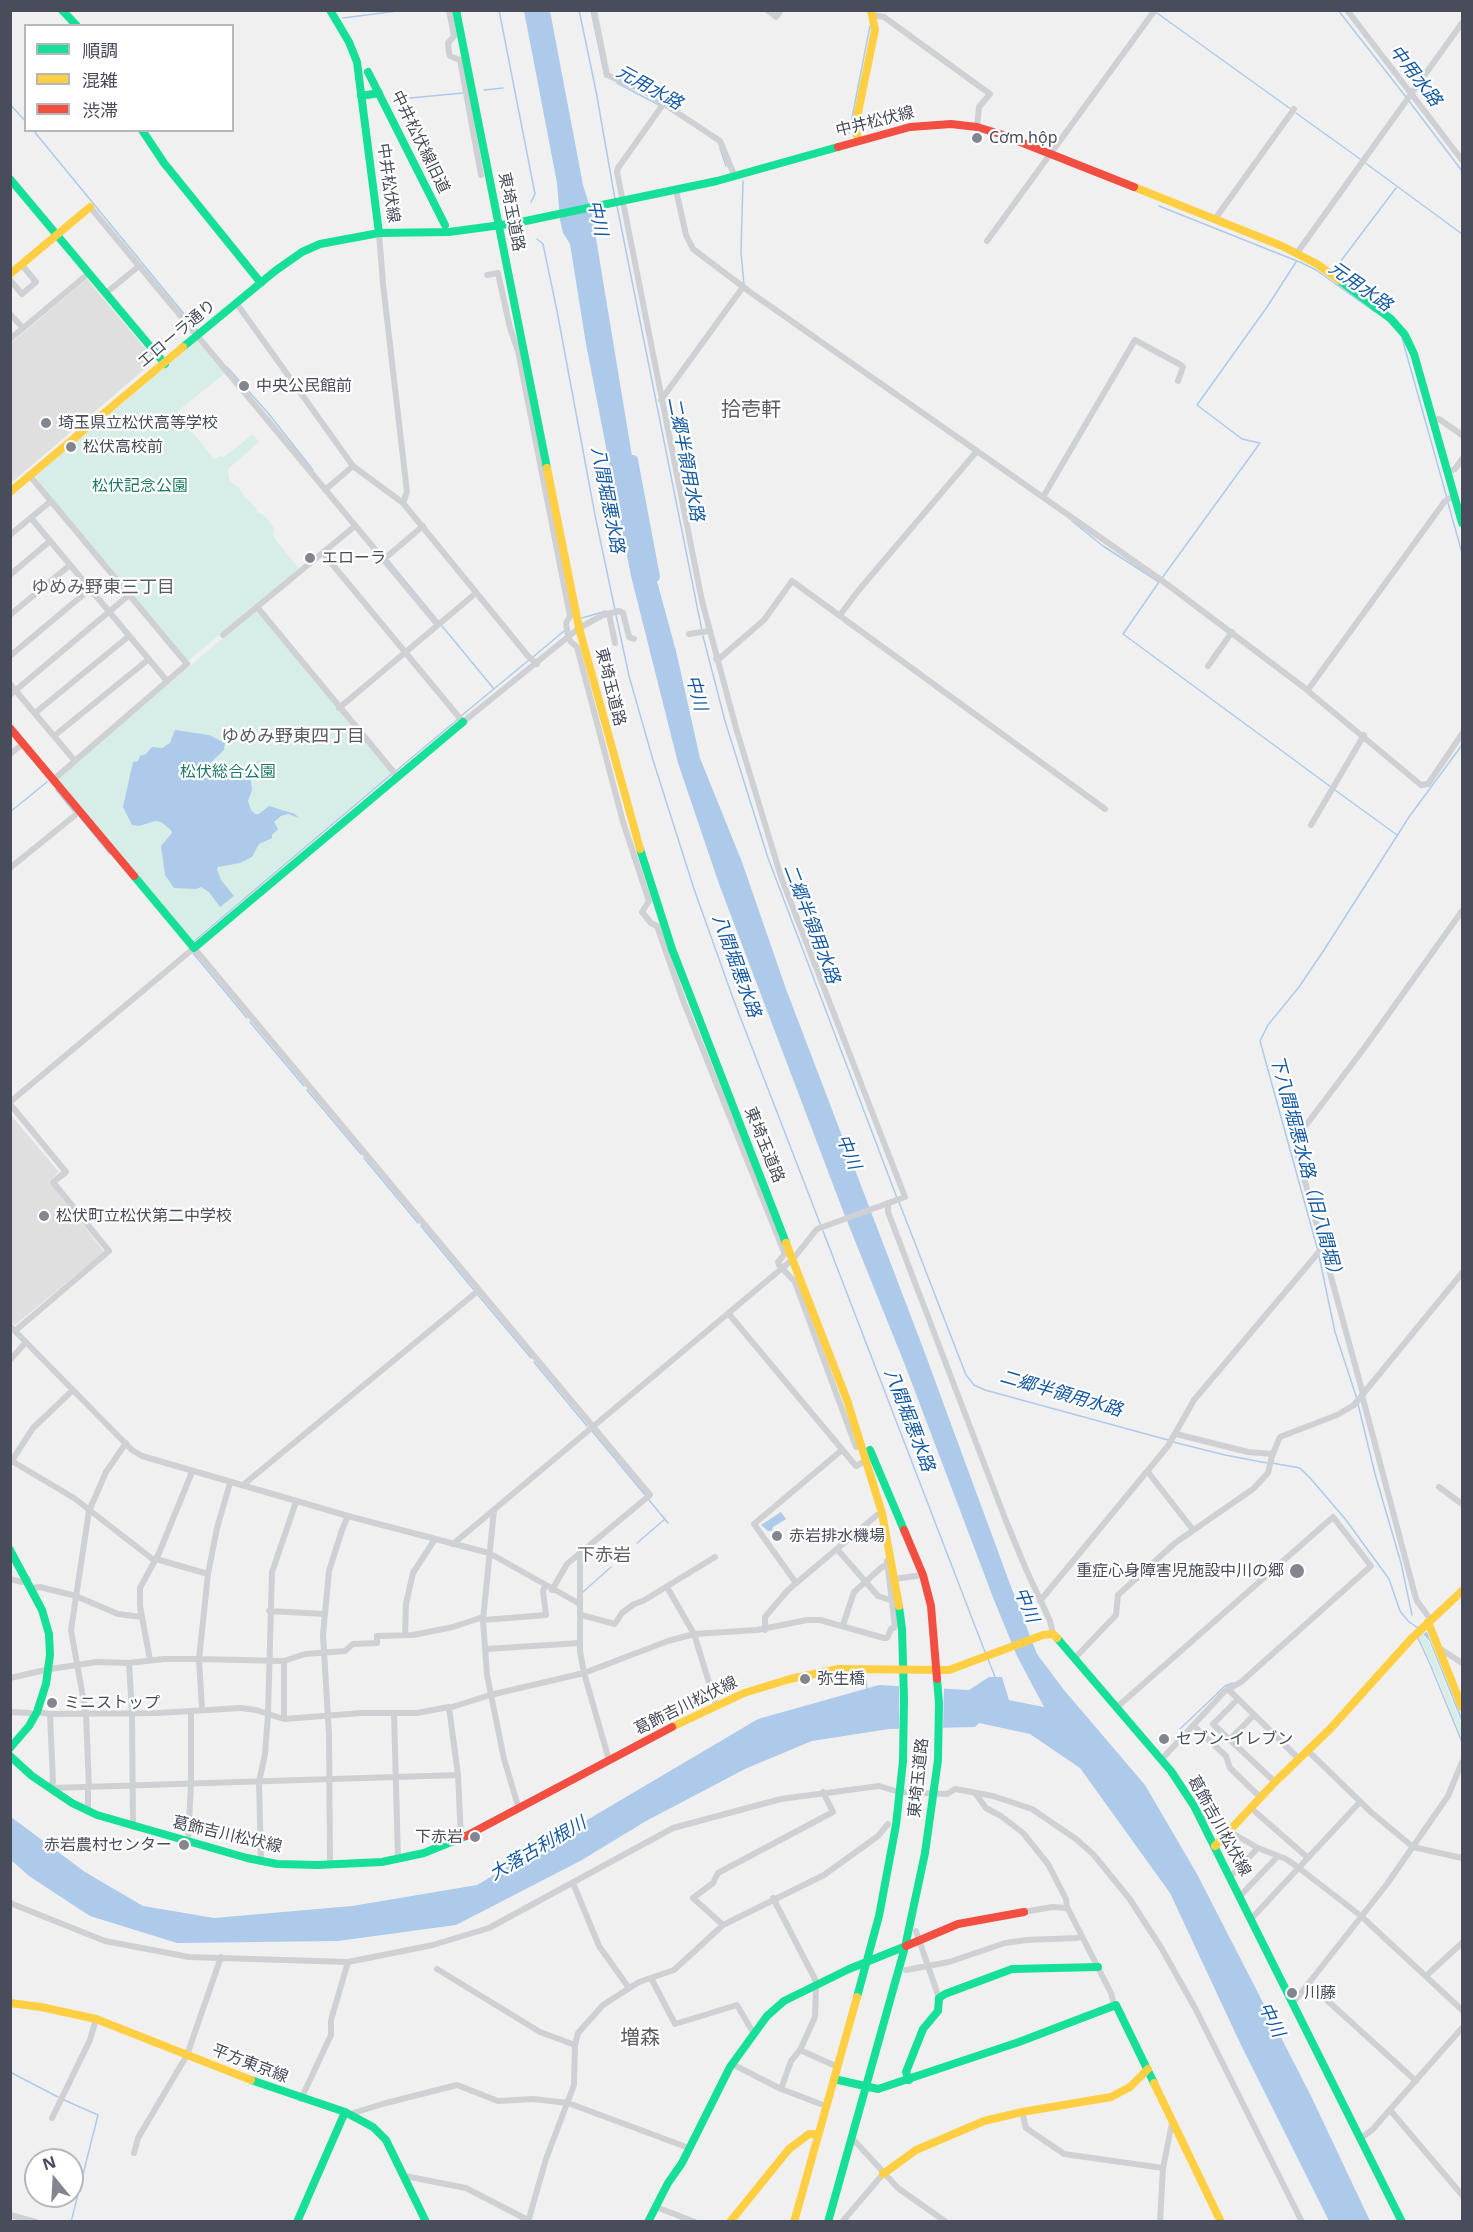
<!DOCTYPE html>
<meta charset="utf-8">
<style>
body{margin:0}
#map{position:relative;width:1473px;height:2232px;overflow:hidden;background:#f1f0f0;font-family:"Noto Sans","Noto Sans JP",sans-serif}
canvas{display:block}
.frame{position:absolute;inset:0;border:12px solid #484c5b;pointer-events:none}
.legend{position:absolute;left:24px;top:24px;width:210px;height:108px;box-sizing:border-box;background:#fff;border:2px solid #b6b7bd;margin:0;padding:8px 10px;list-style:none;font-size:18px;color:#484c5b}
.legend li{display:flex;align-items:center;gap:12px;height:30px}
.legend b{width:30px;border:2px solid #b6b7bd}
.north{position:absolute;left:24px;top:2148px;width:60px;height:60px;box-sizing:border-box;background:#fff;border:2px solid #b6b7bd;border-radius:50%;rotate:342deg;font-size:16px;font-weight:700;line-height:24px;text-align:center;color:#484c5b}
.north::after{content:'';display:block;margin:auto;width:21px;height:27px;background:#83858f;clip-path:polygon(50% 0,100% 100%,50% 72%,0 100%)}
</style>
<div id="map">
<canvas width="1473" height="2232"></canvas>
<div class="frame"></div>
<ul class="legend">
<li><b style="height:8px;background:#16e098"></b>順調</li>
<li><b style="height:8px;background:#ffcf43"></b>混雑</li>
<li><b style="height:8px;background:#f24e42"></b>渋滞</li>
</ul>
<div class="north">N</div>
</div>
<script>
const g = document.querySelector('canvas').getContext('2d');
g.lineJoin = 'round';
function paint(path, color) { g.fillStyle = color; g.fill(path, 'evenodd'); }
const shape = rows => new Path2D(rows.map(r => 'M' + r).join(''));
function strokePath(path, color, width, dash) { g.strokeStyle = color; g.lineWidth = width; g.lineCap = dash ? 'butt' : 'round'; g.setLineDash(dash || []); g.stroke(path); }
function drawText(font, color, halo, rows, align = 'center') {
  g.font = font + ' "Noto Sans","Noto Sans JP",sans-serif'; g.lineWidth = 4.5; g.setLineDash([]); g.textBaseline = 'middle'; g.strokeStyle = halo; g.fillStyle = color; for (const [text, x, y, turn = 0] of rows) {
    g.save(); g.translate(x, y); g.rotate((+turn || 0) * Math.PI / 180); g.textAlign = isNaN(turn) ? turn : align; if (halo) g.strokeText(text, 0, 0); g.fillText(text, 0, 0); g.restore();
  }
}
paint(shape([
 [87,279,154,359,153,362,11,483,11,343],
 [10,1114,59,1172,49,1181,104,1252,15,1325,10,1321]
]), '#dfdfdf');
paint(shape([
 [197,341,225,373,177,412,179,415,183,413,185,423,214,459,220,456,224,457,253,434,259,442,228,469,229,479,234,485,239,487,244,497,250,501,257,510,256,514,258,512,266,517,274,528,273,536,299,569,188,661,47,493,35,476],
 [256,610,392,774,244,901,241,900,190,943,55,780],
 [1421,1633,1428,1640,1462,1726,1462,1739,1432,1664,1418,1636]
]), '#d6eee7');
paint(shape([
 [524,11,550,11,583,185,592,214,646,541,676,651,700,758,742,862,786,989,923,1348,1010,1584,1037,1654,1064,1690,1145,1785,1197,1874,1311,2096,1370,2221,1329,2221,1240,2043,1170,1893,1080,1768,1030,1734,979,1723,975,1727,889,1729,812,1741,747,1768,646,1821,582,1860,456,1925,338,1941,177,1943,90,1916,29,1876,11,1860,11,1817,85,1872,143,1906,214,1918,352,1906,477,1885,758,1719,879,1685,969,1690,989,1677,1002,1677,1009,1700,1044,1707,1017,1656,994,1600,905,1365,843,1211,719,884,678,763,631,576,586,344,570,244,563,233,560,220,557,183],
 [175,730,209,735,225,743,224,750,205,768,207,774,222,776,244,768,249,769,262,758,251,769,250,773,252,790,248,801,251,810,255,814,259,814,269,806,295,814,299,818,288,814,281,816,274,822,278,829,272,835,272,838,259,844,252,857,240,863,218,867,217,869,221,880,234,896,220,907,209,892,201,887,196,889,174,888,165,875,161,846,172,833,171,830,161,822,155,821,139,826,132,825,123,807,133,762,138,761,140,756,146,754,152,747,162,748,170,743],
 [781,1512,786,1519,773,1527,772,1531,768,1531,761,1525],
 [1427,1632,1462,1718,1462,1723,1429,1640,1423,1634]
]), '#adcaea');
paint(shape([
 [899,1683,944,1686,943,1731,899,1732]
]), '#f1f0f0');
strokePath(shape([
 [499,10,535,194,531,202],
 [579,10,596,91,615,199],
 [591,10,605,77],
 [1338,10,1406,97],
 [1157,13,1292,110],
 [343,18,405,10],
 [617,83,661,106],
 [484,90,503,88],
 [410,98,463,93],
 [391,101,404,99],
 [1409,101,1462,171],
 [10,104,26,122],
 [1296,113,1360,159],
 [33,130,198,331],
 [849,133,870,26],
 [720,148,726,166],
 [1364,162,1462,234],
 [743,181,741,252,744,285],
 [617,206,702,631],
 [1159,206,1302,263,1316,270,1375,312],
 [537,239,543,244,557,311,595,515,615,610],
 [1334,270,1396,188],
 [1402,338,1447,498],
 [227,367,268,413,313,470],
 [1448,503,1462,553],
 [1072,521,1103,546,1159,582],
 [387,559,439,622],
 [1162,578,1260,443,1242,439,1197,405,1267,307,1296,262],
 [1159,582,1123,634,1331,787],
 [616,615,629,676,653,760,694,889,734,1001,821,1226],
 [582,618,606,611],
 [442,626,494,689],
 [703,636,725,721,768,858,897,1198],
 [533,657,564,631],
 [461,716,529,660],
 [397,770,458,719],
 [56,790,75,813],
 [1335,790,1397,835],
 [10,812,47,782],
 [79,816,110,854],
 [193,942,393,773],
 [193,953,247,1018],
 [250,1022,304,1086],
 [307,1090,361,1154],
 [364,1158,418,1223],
 [899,1202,966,1375,974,1385,985,1390,1168,1440],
 [421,1226,474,1290],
 [823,1231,985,1652],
 [1318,1251,1260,1041,1268,1025,1299,987,1324,950,1409,817,1462,745],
 [1319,1256,1335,1332,1357,1399],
 [478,1295,531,1358],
 [534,1362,587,1426],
 [1358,1404,1375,1474,1401,1563,1412,1615],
 [592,1431,646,1496],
 [1173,1442,1225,1455,1267,1463],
 [1272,1463,1300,1468,1311,1479,1346,1520,1389,1579,1400,1611,1408,1621,1418,1628],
 [649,1500,668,1523],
 [637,1543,665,1519],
 [583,1592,611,1567],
 [1418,1638,1430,1664,1462,1742],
 [988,1659,995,1677],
 [866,1681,867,1689],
 [1180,1729,1225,1686,1233,1683],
 [10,2072,58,2097],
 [64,2100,98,2115,71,2222]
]), '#adcaea', 1.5);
strokePath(shape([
 [633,460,655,577]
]), '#adcaea', 10);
strokePath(shape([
 [449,10,454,36,448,43,449,53,450,56,460,60,481,175],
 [594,10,607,75,646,92,720,141,735,177],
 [767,10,776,17,781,10],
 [1347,10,1462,160],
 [873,15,884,17,990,94,979,107,977,127],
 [676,190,686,235,693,249,750,292,1164,582,1306,689],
 [90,207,438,625],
 [1215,219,1294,109],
 [379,233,383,284,407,492,403,503],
 [987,241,1155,10],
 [1297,253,1462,23],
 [487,275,498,273,510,328,518,351,570,616,566,623,568,637,571,642,577,647,623,822,649,901,642,912,651,923,657,926,684,1003,784,1252,784,1255,778,1262,779,1265,795,1282,856,1447],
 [10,280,22,294,36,282,22,265],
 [106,293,139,266],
 [237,304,353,466,403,503,528,656,537,664],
 [10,314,23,328],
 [10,339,89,273],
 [661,400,743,287],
 [1433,420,1439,419,1462,435],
 [1448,472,1455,469,1462,459],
 [30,476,187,664,54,779],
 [325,490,353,466],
 [1043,497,1135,340,1181,365,1183,367,1178,381],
 [31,518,167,681],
 [10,535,51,501],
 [323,553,463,722,579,628,603,615,619,611,623,613,629,637,634,639],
 [383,560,423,526],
 [10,575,50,541],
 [257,607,397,776],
 [609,614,615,643],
 [10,615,70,565],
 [840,615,858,591,977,451],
 [689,634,709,631],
 [223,635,355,526],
 [10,656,90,589],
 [716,659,720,658,764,620,792,581,1105,809],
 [1208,666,1232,632],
 [10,684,75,761],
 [1310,687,1445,501,1454,496],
 [1308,691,1421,785,1428,784,1462,734],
 [10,695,129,595],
 [339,708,476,593],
 [35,713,129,636],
 [54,736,149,659],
 [10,754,24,743],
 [1311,825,1364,735],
 [10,868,79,812],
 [10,1102,194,948,650,1495,567,1564,552,1590],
 [10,1104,66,1172,53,1182,109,1251,15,1331],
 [888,1203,888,1212,1006,1521,1025,1567,1050,1621,1053,1634],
 [728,1313,856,1466,862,1463],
 [10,1326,132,1450,142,1456,348,1516,489,1553,580,1604],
 [10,1360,26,1342],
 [1363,1394,1294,1141,1365,1047,1462,911],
 [1362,1395,1415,1595,1417,1601,1431,1620],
 [1176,1434,1248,1452,1273,1454],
 [10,1460,74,1498,155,1561],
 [11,1462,33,1428,73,1390],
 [1148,1472,1193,1530],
 [243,1485,479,1290],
 [1439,1487,1462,1504],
 [494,1510,483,1620,487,1675,504,1759,519,1809],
 [453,1544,793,1259,817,1229,905,1197,781,877,736,728,702,601,617,172,618,168,664,103],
 [837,1549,878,1596,893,1601],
 [580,1553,580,1651,584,1673,609,1760],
 [156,1559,208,1574],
 [10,1579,22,1582,28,1579],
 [894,1579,923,1575],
 [796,1583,754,1524,842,1450],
 [667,1587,694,1634,716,1705],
 [32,1588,40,1587,76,1596,118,1614,142,1617],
 [1040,1601,1168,1446,1194,1400,1324,1246],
 [269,1611,325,1614],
 [581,1615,615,1624,622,1613,634,1604,643,1601,715,1557],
 [483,1620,546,1615,543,1591,545,1585],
 [843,1625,854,1592,882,1567,887,1565],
 [765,1630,765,1617,788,1590,877,1515],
 [405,1635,406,1604,413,1573,435,1539],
 [1439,1648,1462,1663],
 [486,1649,580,1643],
 [1075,1658,1116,1615,1118,1595,1175,1543,1253,1489,1268,1473,1272,1456,1280,1437,1337,1415,1354,1405,1462,1273],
 [150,1660,140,1606,140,1588,159,1553,192,1472],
 [284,1661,284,1719],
 [129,1663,132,1713,133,1827],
 [10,1678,50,1669,97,1662,129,1663,164,1659,199,1659,284,1661,305,1654,345,1651,353,1644,377,1643,377,1636,413,1635,453,1627,483,1617],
 [1228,1689,1298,1758],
 [1237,1700,1213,1724,1275,1782],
 [449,1708,490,1695,584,1673,668,1641,694,1634,757,1630,807,1620,820,1620,884,1638,887,1638,891,1629,895,1627,887,1561],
 [1116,1708,1333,1517,1371,1566,1241,1682,1224,1692,1161,1760],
 [202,1710,199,1659,208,1574,217,1528,230,1483],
 [10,1712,30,1713,35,1716],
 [37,1712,50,1714,158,1713,241,1708,256,1710,284,1719,361,1713,417,1713,449,1707,458,1775,461,1839],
 [394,1713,398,1859],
 [1197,1729,1226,1756,1230,1768,1260,1797],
 [1229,1740,1253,1716],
 [1307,1750,1372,1813,1413,1847,1462,1858],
 [88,1787,88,1811],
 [89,1787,86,1714,71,1630,89,1511,106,1472,126,1443],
 [48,1788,53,1782,50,1714],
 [52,1788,458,1775],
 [975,1793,986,1808,1001,1816,1023,1833,1048,1864,1066,1899,1067,1907,1111,1993,1114,2004],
 [1251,1808,1308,1858],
 [1202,1819,1208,1819,1258,1848,1286,1859,1299,1868,1361,1916,1462,2010],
 [188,1842,191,1784,191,1712],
 [261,1862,259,1782,265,1754,268,1715,272,1572,296,1502],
 [330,1865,329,1734,323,1635,329,1571,342,1530,348,1516],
 [1231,1876,1258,1848],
 [573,1883,599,1946,629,1988],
 [1240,1896,1278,1856],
 [773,1898,817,1983],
 [10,1903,105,1941,189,1957,348,1962,433,1945,489,1928,673,1828,781,1799,879,1786,899,1792,947,1794,955,1789,993,1796,1032,1809,1076,1839,1093,1854,1129,1898,1162,1949,1195,2008,1302,2222],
 [1024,1912,1052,1907,1067,1908],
 [1251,1919,1360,1802],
 [723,1925,693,1898,713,1883,718,1873,833,1812,823,1792],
 [916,1931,939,1998],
 [437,1969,540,2032,575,2045],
 [906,1970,949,1962,1005,1943,1026,1940,1077,1938,1082,1936],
 [1426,1976,1462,1943],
 [651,1978,675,2024,737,2005,754,2034],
 [1309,1984,1416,2081],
 [1293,2003,1387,1884,1448,1796,1462,1762],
 [800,2050,838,2067],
 [732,2064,781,2089,826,2106],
 [781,2089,791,2061,800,2050,815,2017,816,1984],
 [301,2099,331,2035,331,2020,348,1962],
 [1390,2110,1462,2195],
 [1022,2112,1026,2128,1064,2154,1163,2168],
 [350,2114,386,2103,457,2085,498,2101,533,2099,568,2103,689,2148],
 [52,2118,90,2040,96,2019],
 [851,2137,898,2188,946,2222],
 [1360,2139,1372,2130,1462,2028],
 [134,2153,138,2138,187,2055,221,1957],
 [405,2176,466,2188,528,2220],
 [656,2207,695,2222],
 [10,2215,36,2222],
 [528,2222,546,2159,574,2085,575,2045,578,2033,603,2005,639,1982,674,1970,723,1925,824,1875,878,1836,888,1824],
 [842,2222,883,2174],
 [1160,2222,1163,2168,1172,2123]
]), '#cfd0d3', 6);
strokePath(shape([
 [62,10,77,26],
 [330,10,349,42,357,62,379,233],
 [456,10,547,468],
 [368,72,445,225],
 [361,96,379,93],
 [142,130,164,163,261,283],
 [10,179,165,364],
 [1339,280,1391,319,1405,335,1414,354,1462,523],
 [183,347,275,271,302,252,320,244,379,233,449,232,516,223,717,181,838,147],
 [640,849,672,949,786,1243],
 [134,876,194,948,463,722],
 [870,1450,904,1530],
 [10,1550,42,1610,49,1634,50,1655,46,1684,37,1712,29,1726,10,1748],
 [1057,1638,1171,1771,1194,1806,1402,2222],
 [10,1756,32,1776,72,1803,97,1815,247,1858,277,1864,318,1865,382,1862,424,1853,466,1836],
 [857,1997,879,1916,896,1825,903,1761,904,1699,902,1629,899,1606],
 [834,2079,878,2089,1019,2042,1116,2005,1154,2083],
 [251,2080,345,2112,373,2127,386,2140,426,2222],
 [909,2080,906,2072,923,2029,938,2011,939,1998,945,1994,1012,1969,1098,1967],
 [297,2222,345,2112],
 [648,2222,668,2183,682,2163,730,2067,767,2016,784,2001,849,1969,906,1946],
 [828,2222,905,1947,925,1853,938,1760,939,1703,937,1679]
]), '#16e098', 8);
strokePath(shape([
 [858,140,855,127,875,30,871,10],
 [1134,187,1282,246,1317,264,1339,280],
 [10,274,90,207],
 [547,468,579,628,640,849],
 [10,492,183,347],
 [786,1243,847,1400,882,1513,899,1606],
 [1428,1622,1462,1707],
 [672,1727,744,1693,790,1679,838,1669,949,1670,1043,1635,1053,1634,1057,1638],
 [1215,1846,1275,1782,1330,1729,1411,1639,1462,1591],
 [10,2003,41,2007,96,2019,251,2080],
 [1154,2083,1221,2222],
 [883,2174,916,2150,984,2121,1022,2112,1111,2097,1130,2087,1148,2069],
 [730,2222,789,2149,809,2134,818,2134],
 [794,2222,857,1997]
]), '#ffcf43', 8);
strokePath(shape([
 [838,147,910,127,951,124,977,127,1000,134,1134,187],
 [10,728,134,876],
 [904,1530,923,1575,931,1606,937,1679],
 [466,1836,672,1727],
 [906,1946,958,1924,1024,1912]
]), '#f24e42', 8);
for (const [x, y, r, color] of [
 [977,138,6,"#83858f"],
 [244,386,6,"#83858f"],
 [46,423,6,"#83858f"],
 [71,447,6,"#83858f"],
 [310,558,6,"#83858f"],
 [44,1216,6,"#83858f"],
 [777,1536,6,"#83858f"],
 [1297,1571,8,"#83858f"],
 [805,1679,6,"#83858f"],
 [52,1703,6,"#83858f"],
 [1164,1739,6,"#83858f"],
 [475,1837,6,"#83858f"],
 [184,1845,6,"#83858f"],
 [1292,1993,6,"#83858f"]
]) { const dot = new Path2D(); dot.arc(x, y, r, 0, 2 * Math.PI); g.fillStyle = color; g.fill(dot); strokePath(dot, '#fff', 2); }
drawText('16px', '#484c5b', '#fff', [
 ["中井松伏線",875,122,-14],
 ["中井松伏線旧道",420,142,64],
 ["中井松伏線",388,183,82],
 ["東埼玉道路",511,212,79],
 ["エローラ通り",177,334,-40],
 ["東埼玉道路",610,687,76],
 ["東埼玉道路",764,1145,68],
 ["葛飾吉川松伏線",686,1706,-26],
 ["東埼玉道路",919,1778,-84],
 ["葛飾吉川松伏線",1219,1826,61],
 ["葛飾吉川松伏線",227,1835,13],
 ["平方東京線",250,2064,21]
]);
drawText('16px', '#484c5b', '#fff', [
 ["Cơm hộp",989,138],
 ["中央公民館前",256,386],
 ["埼玉県立松伏高等学校",58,423],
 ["松伏高校前",83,447],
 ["エローラ",322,558],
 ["松伏町立松伏第二中学校",56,1216],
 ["赤岩排水機場",789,1536],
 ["重症心身障害児施設中川の郷",1284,1571,"right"],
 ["弥生橋",817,1679],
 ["ミニストップ",64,1703],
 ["セブン-イレブン",1176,1739],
 ["下赤岩",463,1837,"right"],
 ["赤岩農村センター",172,1845,"right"],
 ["川藤",1304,1993]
], 'left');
drawText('16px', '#1d7967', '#fff', [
 ["松伏記念公園",140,486],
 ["松伏総合公園",228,772]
]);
drawText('italic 18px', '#1559a2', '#fff', [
 ["中用水路",1415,76,52],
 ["元用水路",649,88,29],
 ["中川",597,218,78],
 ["元用水路",1360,287,35],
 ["二郷半領用水路",685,459,79],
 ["八間堀悪水路",607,500,79],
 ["中川",696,693,75],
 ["二郷半領用水路",811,924,69],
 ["八間堀悪水路",736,966,70],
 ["中川",848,1152,68],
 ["下八間堀悪水路（旧八間堀）",1306,1169,75],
 ["二郷半領用水路",1061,1394,16],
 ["八間堀悪水路",909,1420,69],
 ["中川",1026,1605,68],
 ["大落古利根川",538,1849,-30],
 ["中川",1271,2020,64]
]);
drawText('18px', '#5c5d64', '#fff', [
 ["ゆめみ野東三丁目",103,588],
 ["ゆめみ野東四丁目",293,737],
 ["下赤岩",604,1556]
]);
drawText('20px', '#5c5d64', '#fff', [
 ["拾壱軒",751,410],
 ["増森",640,2038]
]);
</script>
